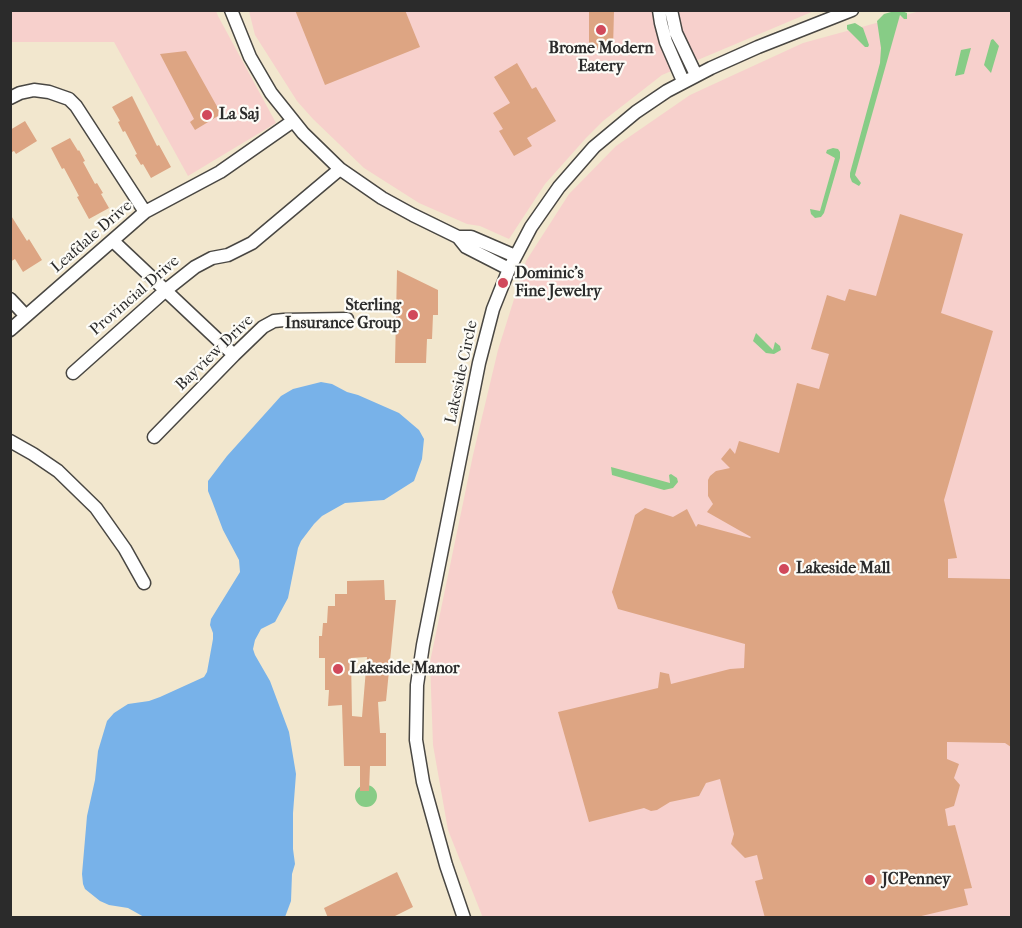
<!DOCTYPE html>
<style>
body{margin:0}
#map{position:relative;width:1022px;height:928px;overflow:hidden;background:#f2e7ce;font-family:"IM FELL French Canon",serif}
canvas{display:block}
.frame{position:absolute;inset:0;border:12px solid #2b2b2b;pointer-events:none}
</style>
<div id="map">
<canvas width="1022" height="928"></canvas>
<div class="frame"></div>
</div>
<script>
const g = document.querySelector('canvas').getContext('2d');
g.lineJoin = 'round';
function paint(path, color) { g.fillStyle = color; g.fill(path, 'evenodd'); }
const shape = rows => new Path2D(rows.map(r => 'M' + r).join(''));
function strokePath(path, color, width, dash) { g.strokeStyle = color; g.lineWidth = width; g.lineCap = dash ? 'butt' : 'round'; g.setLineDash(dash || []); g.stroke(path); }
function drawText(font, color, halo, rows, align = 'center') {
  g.font = font + ' "IM FELL French Canon",serif'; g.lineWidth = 4.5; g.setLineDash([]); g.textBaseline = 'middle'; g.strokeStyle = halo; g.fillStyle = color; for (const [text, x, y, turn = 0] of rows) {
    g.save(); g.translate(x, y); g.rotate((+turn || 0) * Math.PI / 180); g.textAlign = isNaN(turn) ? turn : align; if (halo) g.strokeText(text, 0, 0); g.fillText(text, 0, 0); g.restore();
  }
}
paint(shape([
 [11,11,216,11,218,16,276,123,188,176,114,42,11,42],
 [249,11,814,11,662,75,603,121,586,138,545,184,509,239,480,226,467,224,419,203,364,168,313,119,297,101,255,35],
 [920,11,1011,11,1011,917,483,918,448,830,433,745,430,662,473,455,498,350,526,261,569,194,616,146,690,95,803,43]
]), '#f7d0cc');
paint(shape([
 [898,10,902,11,907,13,907,19,904,19,900,15,855,175,861,183,859,186,852,182,850,177,850,173,880,63,881,48,877,21,884,14],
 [855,23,863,28,869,45,868,47,865,47,847,29,847,25],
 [993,39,999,46,991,73,984,65,991,40],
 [971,48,964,74,955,76,961,50],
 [833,148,838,149,840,152,840,158,824,213,821,217,815,218,811,214,810,209,820,211,835,158,826,153,827,150],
 [756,333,773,350,775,342,780,346,781,350,774,354,766,353,753,341],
 [611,467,670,483,669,475,671,474,677,478,678,482,673,488,664,490,612,475],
 '355 796a11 11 0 1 1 22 0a11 11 0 1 1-22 0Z'
]), '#87cc86');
paint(shape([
 [321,382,332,384,347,392,358,395,399,413,419,430,424,439,422,459,414,481,384,500,345,503,322,516,314,524,301,541,298,548,288,598,275,622,261,629,255,640,253,649,255,655,270,681,289,732,296,774,293,813,293,849,295,864,292,874,291,901,285,917,144,917,128,908,109,905,100,901,85,889,83,884,82,874,87,816,95,780,98,751,107,721,114,713,128,704,149,701,160,697,204,677,207,672,213,639,213,633,210,625,211,619,240,572,239,560,223,530,212,501,208,491,208,481,227,456,281,396,293,389]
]), '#78b2e9');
paint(shape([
 [295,10,405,10,420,47,325,85],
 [589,10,614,11,613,49,589,48],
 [186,51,219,110,218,116,195,130,190,122,194,119,160,54],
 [517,63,532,89,536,87,556,121,527,138,532,146,514,156,499,131,503,129,493,113,510,103,494,77],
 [132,96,157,146,159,145,171,167,151,178,143,164,141,165,135,155,137,154,125,131,123,132,118,122,120,121,112,107],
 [25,121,37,141,16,154,14,151,10,153,10,130],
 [70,138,78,151,79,150,85,161,83,162,95,184,97,183,103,193,101,194,109,208,89,219,77,197,79,196,64,168,62,169,51,148],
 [10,214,27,241,29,239,42,260,23,272,15,259,10,262],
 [900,214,963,234,941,313,993,331,944,500,957,558,948,559,948,578,1011,579,1011,747,1005,743,947,742,947,759,959,764,954,778,960,785,954,806,945,809,948,826,955,825,972,888,964,889,968,905,913,918,765,918,755,881,763,879,757,855,745,858,731,844,734,834,720,779,706,783,699,796,670,802,657,810,651,811,644,808,589,822,558,712,658,688,660,672,669,674,671,684,730,669,744,668,745,644,618,609,612,592,635,515,645,508,673,517,687,509,696,527,698,524,750,538,751,537,707,512,713,504,708,496,708,480,710,476,716,471,730,468,721,459,730,448,735,454,739,441,779,453,797,383,819,389,829,354,811,349,827,295,845,301,849,289,876,296],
 [397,270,438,290,438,315,433,315,432,339,427,339,426,363,395,363],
 [384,580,385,600,396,600,386,701,378,702,380,733,386,733,386,766,370,766,369,791,360,791,360,766,344,766,342,705,328,706,329,690,325,690,325,658,319,658,319,636,322,636,323,623,327,623,328,606,335,606,335,594,347,594,347,581],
 [367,657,362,717,352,716,351,658],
 [397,872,413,907,391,918,328,918,324,908]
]), '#dda583');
const minor = shape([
 [231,10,250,57,271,93,303,133,340,169,382,198,413,215,458,237,471,237,515,256],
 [659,10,661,23,666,42,683,81],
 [671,10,676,33,696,75],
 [10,98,20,93,34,90,49,92,69,99,76,106,145,212],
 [458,237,466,247,509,269],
 [113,241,234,355],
 [10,299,26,316],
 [10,330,145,212,220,172,293,121],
 [73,373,166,290,195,267,212,258,228,255,252,243,340,169],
 [154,437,234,355,263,327,274,321,284,320,347,319],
 [10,441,33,454,58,471,96,508,125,549,144,583],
 [464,918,446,865,423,782,416,740,417,685,423,645,479,363,493,309,509,269,531,227,559,187,594,147,636,112,667,91,711,68,758,47,852,10]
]);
strokePath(minor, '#494743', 15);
strokePath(minor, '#fff', 12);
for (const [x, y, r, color] of [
 [601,30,6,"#d1495b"],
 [207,115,6,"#d1495b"],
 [503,283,6,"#d1495b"],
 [413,315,6,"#d1495b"],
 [784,569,6,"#d1495b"],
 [338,669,6,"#d1495b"],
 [870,880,6,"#d1495b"]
]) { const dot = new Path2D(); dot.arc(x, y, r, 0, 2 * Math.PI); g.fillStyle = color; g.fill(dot); strokePath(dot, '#fdfcf7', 2); }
drawText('bold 16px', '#2b2b2b', '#fdfcf7', [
 ["Brome Modern",601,49,"center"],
 ["Eatery",601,67,"center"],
 ["La Saj",219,115],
 ["Dominic's",515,274],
 ["Fine Jewelry",515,292],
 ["Sterling",401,306,"right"],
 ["Insurance Group",401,324,"right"],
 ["Lakeside Mall",796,569],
 ["Lakeside Manor",350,669],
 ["JCPenney",882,880]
], 'left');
drawText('16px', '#2b2b2b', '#fdfcf7', [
 ["Leafdale Drive",92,237,-41],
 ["Provincial Drive",135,296,-41],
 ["Bayview Drive",215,353,-44],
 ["Lakeside Circle",462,372,-78]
]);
</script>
